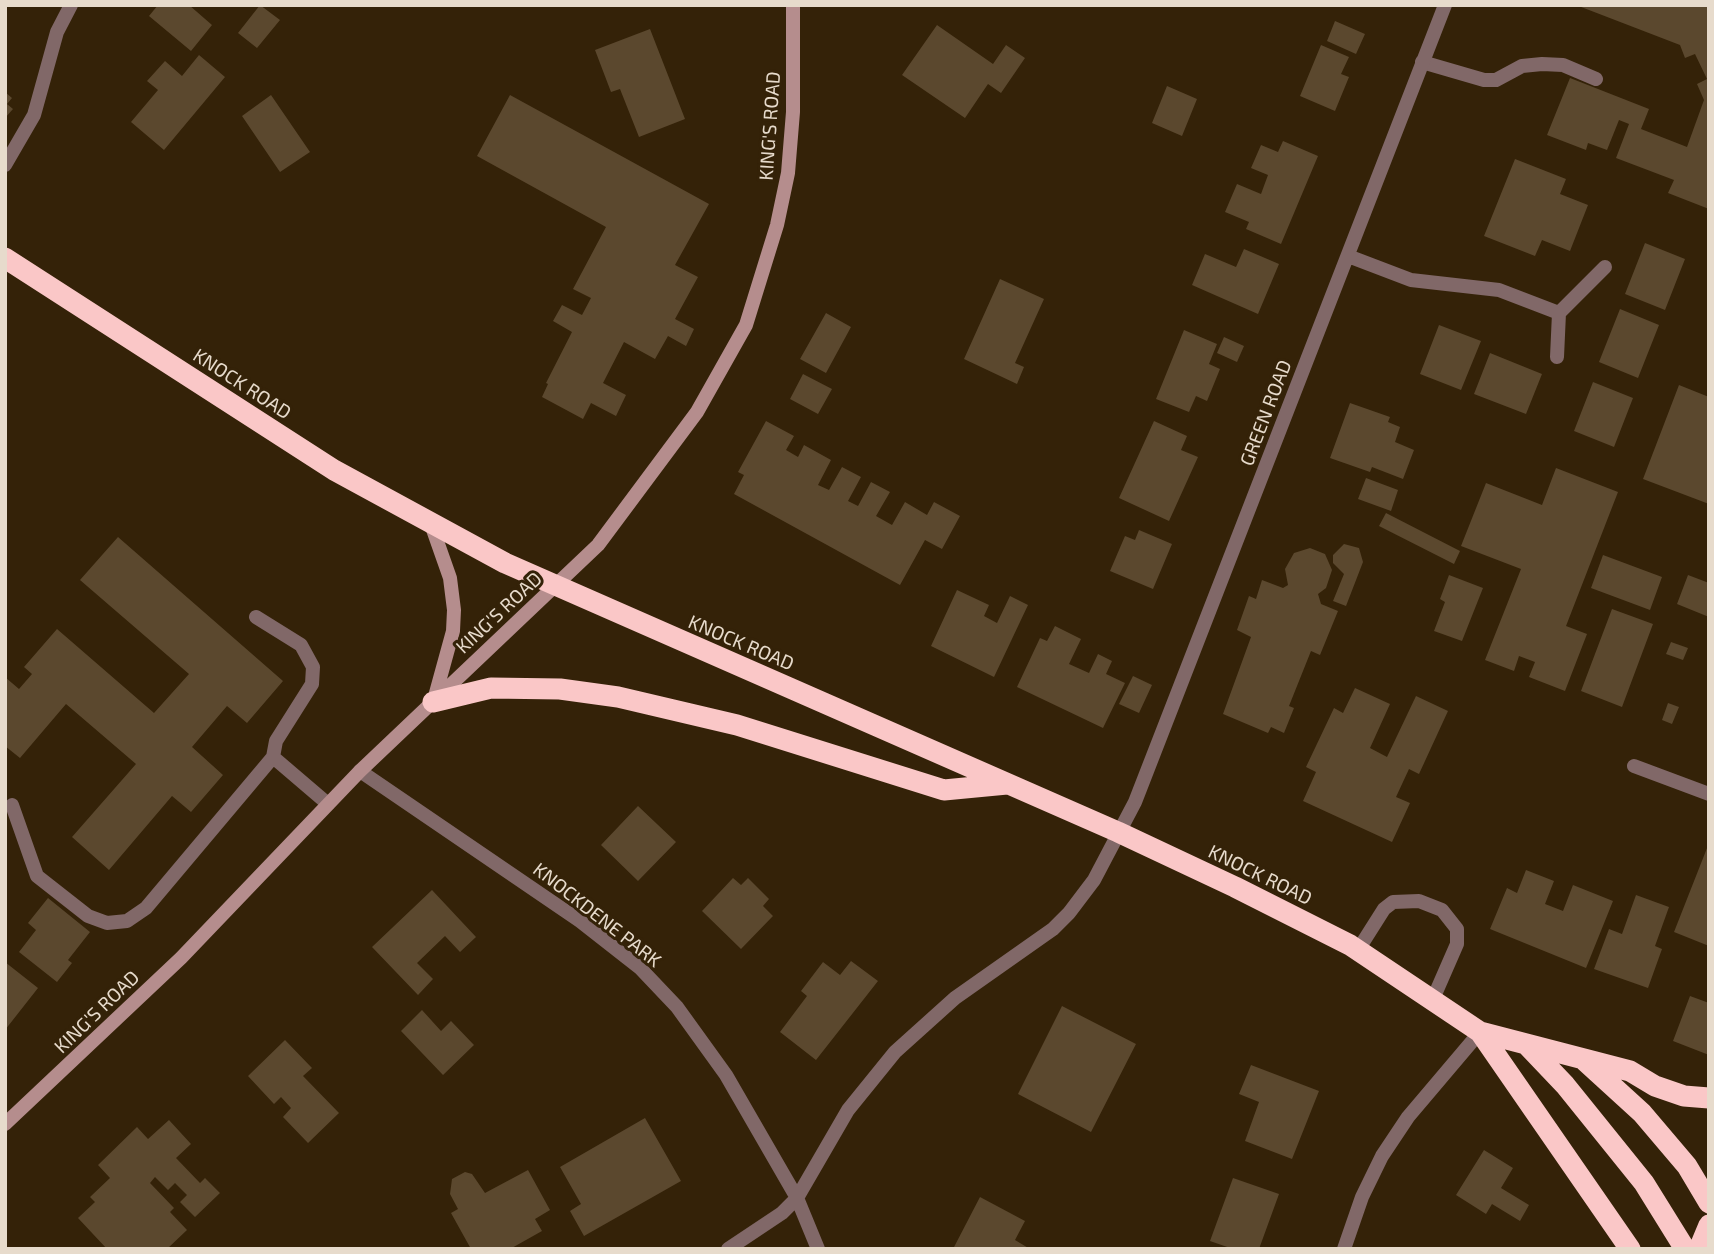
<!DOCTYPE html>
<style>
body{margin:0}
#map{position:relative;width:1714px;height:1254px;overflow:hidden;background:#342208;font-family:"Exo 2",sans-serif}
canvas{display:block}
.frame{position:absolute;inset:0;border:7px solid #e7dbcc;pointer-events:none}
</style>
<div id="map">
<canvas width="1714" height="1254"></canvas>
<div class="frame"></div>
</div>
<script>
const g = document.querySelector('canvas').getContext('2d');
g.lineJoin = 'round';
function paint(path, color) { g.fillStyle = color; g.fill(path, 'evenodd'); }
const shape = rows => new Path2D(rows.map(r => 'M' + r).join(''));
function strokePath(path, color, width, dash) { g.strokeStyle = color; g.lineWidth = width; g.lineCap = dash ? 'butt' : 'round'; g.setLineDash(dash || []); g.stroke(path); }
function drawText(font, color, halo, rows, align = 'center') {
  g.font = font + ' "Exo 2",sans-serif'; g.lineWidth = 6; g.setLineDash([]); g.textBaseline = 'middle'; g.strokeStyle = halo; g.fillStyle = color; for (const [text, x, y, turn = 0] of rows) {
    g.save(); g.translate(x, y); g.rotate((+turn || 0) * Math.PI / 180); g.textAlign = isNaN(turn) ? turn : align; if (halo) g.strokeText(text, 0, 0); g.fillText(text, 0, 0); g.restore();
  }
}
paint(shape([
 [158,5,189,5,212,25,191,51,149,16],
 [260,5,280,20,257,48,238,33],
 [1576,5,1709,5,1709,209,1668,193,1674,180,1616,158,1629,124,1619,120,1607,150,1588,143,1586,150,1547,135,1570,78,1649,109,1641,129,1687,147,1704,100,1697,84,1707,79,1695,54,1685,58,1680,45],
 [1335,21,1365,34,1356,54,1327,41],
 [937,25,993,64,1006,45,1025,58,1001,93,988,84,965,118,902,75],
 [650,29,685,119,639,137,620,89,611,92,595,50],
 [1321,45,1349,57,1341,74,1349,77,1335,111,1300,96],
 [199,55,225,77,164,150,131,122,158,90,147,81,165,61,182,76],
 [1167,86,1197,99,1182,136,1152,123],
 [5,92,12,98,7,104,13,109,5,118],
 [271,95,310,152,280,172,242,116],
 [510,95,709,204,675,265,698,277,675,319,694,329,686,346,668,336,655,359,624,342,603,383,626,395,616,416,591,403,583,419,542,397,548,384,546,383,572,332,553,321,562,305,582,315,591,298,573,289,606,227,477,156],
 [1283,141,1318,156,1281,244,1246,229,1249,222,1225,212,1237,184,1261,194,1268,175,1251,168,1261,145,1278,152],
 [1515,159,1566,179,1560,194,1588,205,1570,251,1542,240,1535,256,1484,236],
 [1645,243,1685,259,1665,310,1625,294],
 [1244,249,1279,264,1258,314,1192,285,1205,254,1236,267],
 [1000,279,1044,299,1015,363,1024,367,1017,384,964,359],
 [1620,309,1659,325,1638,378,1599,362],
 [826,313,851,327,826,373,800,359],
 [1439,325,1481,341,1461,390,1420,374],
 [1184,330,1217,344,1209,364,1220,369,1207,401,1196,396,1189,412,1156,399],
 [1224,337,1244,346,1237,362,1217,353],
 [1490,353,1542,374,1526,414,1474,394],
 [803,374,832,389,818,414,790,399],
 [1593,382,1633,398,1614,447,1574,431],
 [1679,385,1709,397,1709,504,1643,479],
 [1350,403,1390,417,1388,422,1400,427,1395,442,1414,450,1403,479,1372,467,1370,472,1330,458],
 [766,421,794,436,786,450,798,457,804,445,831,460,818,485,829,490,842,467,861,477,848,501,858,506,871,482,890,492,876,516,892,525,905,502,927,515,934,502,960,516,942,549,925,540,900,585,734,494,744,475,738,472],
 [1154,421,1187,436,1181,450,1198,457,1169,521,1119,498],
 [1556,468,1618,492,1566,626,1587,634,1565,691,1529,677,1535,662,1519,656,1514,671,1485,660,1521,569,1461,546,1486,483,1542,505],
 [1366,478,1398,490,1391,511,1358,499],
 [1386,513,1460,551,1454,564,1379,526],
 [1139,530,1172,544,1153,589,1110,571,1125,536,1135,540],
 [118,537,283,681,247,723,227,706,192,747,223,775,191,812,172,796,109,870,72,837,136,764,66,704,20,758,5,746,5,677,19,689,32,674,24,667,57,629,154,713,189,674,80,580],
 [1344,544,1359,548,1363,562,1346,606,1333,601,1344,574,1333,563,1333,555],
 [1310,548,1325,554,1332,570,1326,588,1318,594,1321,604,1338,611,1320,655,1311,651,1289,706,1294,708,1284,733,1271,727,1268,733,1223,714,1251,637,1237,630,1249,596,1256,599,1262,580,1283,588,1288,585,1285,569,1294,553],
 [1603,555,1662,577,1650,610,1591,588],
 [1449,575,1483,588,1462,641,1434,631,1445,602,1440,599],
 [1688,575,1709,583,1709,617,1677,604],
 [957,590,989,605,984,616,997,623,1010,596,1028,605,994,677,931,646],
 [1612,609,1653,624,1622,707,1581,691],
 [1055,626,1081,639,1069,664,1089,673,1098,654,1112,661,1106,674,1125,683,1103,728,1017,687,1040,638,1047,641],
 [1671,642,1688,648,1683,660,1666,654],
 [1133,676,1152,685,1139,713,1119,704],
 [1355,688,1390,704,1370,748,1387,757,1416,696,1448,711,1419,774,1409,769,1396,797,1410,803,1392,842,1303,801,1316,772,1306,767,1334,708,1343,713],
 [1668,703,1679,707,1672,724,1662,720],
 [638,806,676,842,638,881,601,845],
 [1709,843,1709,946,1674,932],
 [1526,870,1554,881,1545,904,1563,911,1573,885,1613,901,1586,968,1490,929,1507,888,1517,893],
 [733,878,741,885,748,878,769,899,763,906,773,916,741,949,702,911],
 [432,890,476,937,460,952,445,936,417,963,433,979,418,995,372,947],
 [1636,895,1669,907,1655,946,1662,949,1648,988,1594,969,1609,929,1622,934],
 [48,898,90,932,68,960,72,963,57,982,19,952,36,930,28,923],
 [851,961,878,981,816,1060,780,1032,807,996,801,991,823,962,840,975],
 [5,962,38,988,5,1030],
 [1690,996,1709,1003,1709,1055,1673,1041],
 [1062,1006,1136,1044,1091,1132,1018,1094],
 [422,1010,441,1031,451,1021,474,1045,443,1075,401,1031],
 [285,1040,312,1068,303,1076,339,1113,308,1143,283,1117,291,1108,281,1097,274,1104,248,1076],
 [1251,1065,1319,1091,1292,1159,1245,1141,1259,1102,1239,1094],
 [645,1118,681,1181,584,1236,570,1211,581,1204,560,1167],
 [169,1120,191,1144,176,1158,200,1183,205,1178,220,1193,195,1217,180,1202,187,1195,175,1183,168,1190,155,1177,150,1183,174,1208,170,1212,187,1230,167,1249,107,1249,78,1218,95,1202,90,1197,110,1178,98,1165,137,1127,148,1139],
 [1484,1150,1513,1168,1501,1188,1529,1205,1520,1221,1492,1204,1486,1214,1456,1195],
 [528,1170,550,1210,535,1219,542,1231,510,1249,471,1249,451,1213,458,1209,450,1194,452,1179,465,1172,472,1174,485,1193],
 [1233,1178,1279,1194,1259,1249,1233,1249,1210,1241],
 [980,1197,1025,1221,1015,1240,1030,1249,953,1249]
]), '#5b482e');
strokePath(shape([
 [1422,62,1484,80,1496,80,1522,66,1542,64,1563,65,1596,79],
 [5,165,34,115,57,32,71,5],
 [256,617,301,645,313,667,312,684,276,741,273,757,328,804],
 [1634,766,1709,794],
 [12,805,37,876,88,916,107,923,127,921,146,908,273,757],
 [1358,950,1384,909,1393,902,1419,901,1442,910,1457,929,1457,944,1433,999]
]), '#816868', 14);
strokePath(shape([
 [1348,256,1411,280,1499,290,1559,313],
 [1557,357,1559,313,1605,267],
 [360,771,580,921,640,968,677,1007,726,1075,797,1198,818,1249],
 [728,1249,782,1213,797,1198,848,1110,895,1052,955,998,1053,929,1069,913,1094,880,1135,802,1445,5],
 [1344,1249,1362,1197,1382,1156,1408,1117,1480,1032]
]), '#816868', 14);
strokePath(shape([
 [431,524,450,578,454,610,453,631,434,700],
 [5,1124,181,958,360,771,598,545,697,412,746,325,777,225,788,173,793,112,793,5]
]), '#b58d8d', 14);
strokePath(shape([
 [5,258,334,470,505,563,1118,832,1235,887,1350,945,1480,1032,1630,1071,1655,1086,1684,1096,1709,1098],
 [433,702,491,688,560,689,618,697,737,725,944,790,1007,784],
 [1480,1032,1630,1249],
 [1526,1044,1565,1085,1644,1183,1685,1249],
 [1585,1061,1642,1113,1687,1166,1709,1203],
 [1699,1249,1709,1225]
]), '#fac7c7', 21);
drawText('19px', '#e7dbcc', '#342208', [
 ["KING'S ROAD",770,126,-86],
 ["KNOCK ROAD",242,384,33],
 ["GREEN ROAD",1266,413,-69],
 ["KING'S ROAD",499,613,-43],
 ["KNOCK ROAD",741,643,23],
 ["KNOCK ROAD",1260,875,26],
 ["KNOCKDENE PARK",597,915,38],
 ["KING'S ROAD",97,1012,-44]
]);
</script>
